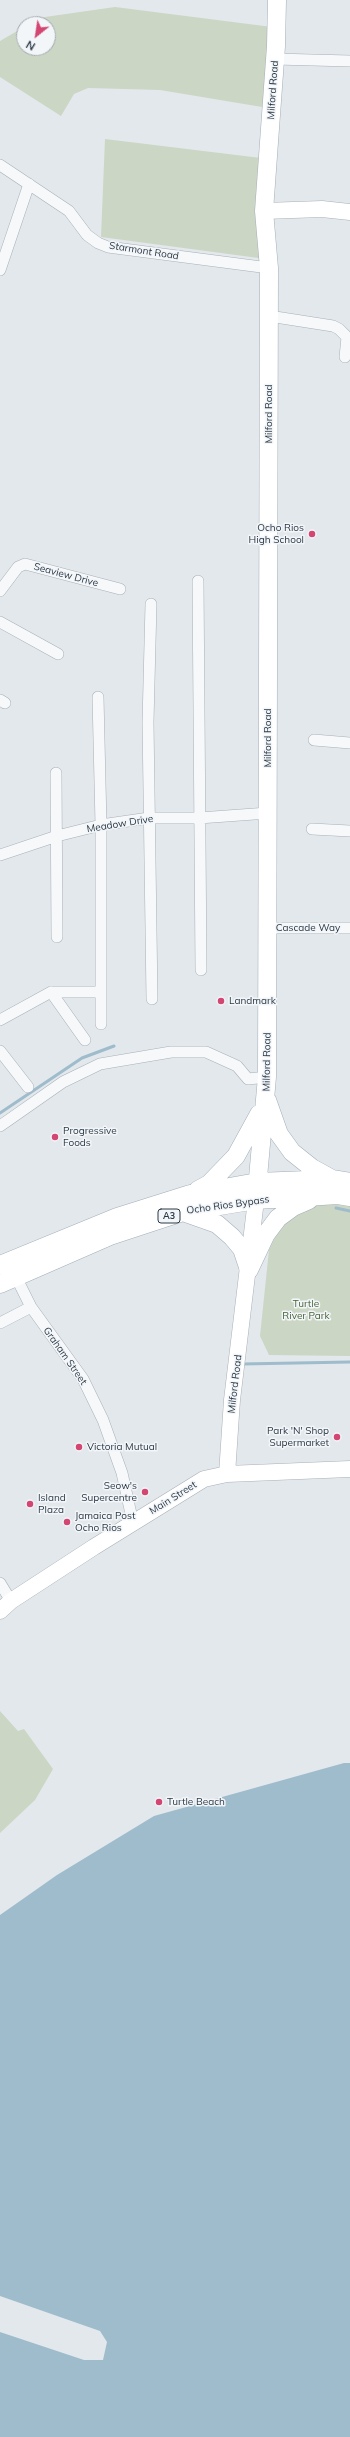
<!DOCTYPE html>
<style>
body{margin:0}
#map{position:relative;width:350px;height:2437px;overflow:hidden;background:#e3e8ec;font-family:Mulish,sans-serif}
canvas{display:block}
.north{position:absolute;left:16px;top:16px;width:40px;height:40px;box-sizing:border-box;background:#f3f6f9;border:1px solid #a3aab1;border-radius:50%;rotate:210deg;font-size:11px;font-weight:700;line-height:16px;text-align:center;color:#2a3845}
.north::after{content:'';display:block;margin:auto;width:14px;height:18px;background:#d34672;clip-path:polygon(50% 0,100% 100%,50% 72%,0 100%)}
</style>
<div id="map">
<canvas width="350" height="2437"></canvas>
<div class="north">N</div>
</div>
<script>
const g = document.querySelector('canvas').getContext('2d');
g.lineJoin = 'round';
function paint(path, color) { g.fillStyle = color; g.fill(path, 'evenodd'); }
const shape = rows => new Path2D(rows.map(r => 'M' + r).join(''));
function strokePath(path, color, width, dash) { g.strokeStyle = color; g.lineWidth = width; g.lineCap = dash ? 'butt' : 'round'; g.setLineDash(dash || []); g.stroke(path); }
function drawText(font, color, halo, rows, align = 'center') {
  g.font = font + ' Mulish,sans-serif'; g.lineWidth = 3; g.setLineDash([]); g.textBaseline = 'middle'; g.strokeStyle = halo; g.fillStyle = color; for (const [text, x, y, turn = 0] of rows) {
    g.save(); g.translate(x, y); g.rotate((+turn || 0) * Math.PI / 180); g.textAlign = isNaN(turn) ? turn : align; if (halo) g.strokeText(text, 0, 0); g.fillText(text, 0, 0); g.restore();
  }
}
paint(shape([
 [115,7,272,27,268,108,160,90,88,88,74,94,61,116,0,77,0,41,24,27,24,48,48,48,48,24,29,24,38,18],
 [105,139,269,159,266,259,101,237],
 [350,1197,350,1356,269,1355,260,1336,269,1250,277,1233,288,1219,315,1202],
 [0,1711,18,1731,24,1729,53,1769,35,1800,0,1833]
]), '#ccd6c4');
paint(shape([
 [344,1763,350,1763,350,2437,0,2437,0,2332,84,2360,103,2360,107,2342,100,2331,0,2296,0,1915,57,1875,154,1816]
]), '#9ebccc');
strokePath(shape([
 [0,1113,82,1058,114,1046],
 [336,1208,350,1211],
 [242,1364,350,1362]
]), '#9ebccc', 3);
const street = shape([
 [275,59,350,61],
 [0,165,69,211,87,235,98,243,108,247,269,268],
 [0,270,29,184],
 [269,316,333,326,339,329,347,337,345,357],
 [198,581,201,970],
 [0,591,18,567,25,564,120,589],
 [151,604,148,722,152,999],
 [0,622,58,654],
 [98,697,101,825,101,1024],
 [0,700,5,703],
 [314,740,350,743],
 [56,773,57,937],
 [312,829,350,831],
 [0,855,57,836,101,825,149,818,199,818,268,813],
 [266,928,350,928],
 [51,992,101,992],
 [0,1020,51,992,85,1040],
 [0,1051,28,1087],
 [0,1126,63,1082,100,1064,171,1052,206,1052,237,1066,248,1079,267,1077],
 [14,1273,31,1307,83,1379,103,1420,122,1473,133,1523],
 [0,1323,31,1307],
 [0,1583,11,1601]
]);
const secondary = shape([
 [264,211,322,209,350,212],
 [227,1474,232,1400,256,1200],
 [0,1611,11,1601,94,1547,204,1479,227,1474,350,1469]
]);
const primary = shape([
 [267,1100,279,1134,292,1152,312,1168,332,1179],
 [198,1190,209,1184,236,1156,259,1114],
 [256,1200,267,1077,269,268,264,211,276,46,277,0],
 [183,1212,217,1224,232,1237,242,1249,249,1270],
 [0,1265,117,1217,190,1194,257,1182,333,1179,350,1182],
 [249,1270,266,1234,278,1218,293,1207,309,1200],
 [0,1284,110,1236,183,1212,256,1200,338,1195,350,1197]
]);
strokePath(street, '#a8b0b7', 12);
strokePath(secondary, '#a8b0b7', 17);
strokePath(primary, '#a2aeb8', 19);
strokePath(street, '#f6f8fa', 11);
strokePath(secondary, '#fff', 16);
strokePath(primary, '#fff', 18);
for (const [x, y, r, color] of [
 [312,534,4,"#d34672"],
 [221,1001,4,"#d34672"],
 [55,1137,4,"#d34672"],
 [337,1437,4,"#d34672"],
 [79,1447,4,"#d34672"],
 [145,1492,4,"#d34672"],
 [30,1504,4,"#d34672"],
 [67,1522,4,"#d34672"],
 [159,1802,4,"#d34672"]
]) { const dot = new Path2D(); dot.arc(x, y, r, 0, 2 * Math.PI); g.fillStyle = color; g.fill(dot); strokePath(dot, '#f3f6f9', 1.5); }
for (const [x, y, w] of [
 [169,1216,22]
]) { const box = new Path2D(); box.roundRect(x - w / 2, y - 7, w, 14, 3); g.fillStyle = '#f3f6f9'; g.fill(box); strokePath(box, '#2a3845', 1); }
drawText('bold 9px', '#2a3845', null, [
 ["A3",169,1216]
]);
drawText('10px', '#2a3845', '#f3f6f9', [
 ["Milford Road",273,90,-86],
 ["Starmont Road",144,251,9],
 ["Milford Road",269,414,-90],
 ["Seaview Drive",66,575,15],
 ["Milford Road",268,738,-90],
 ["Meadow Drive",120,824,-9],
 ["Cascade Way",308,928],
 ["Milford Road",267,1062,-89],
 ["Ocho Rios Bypass",228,1205,-8],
 ["Graham Street",65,1356,55],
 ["Milford Road",235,1384,-83],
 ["Main Street",173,1498,-32]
]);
drawText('10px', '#2a3845', '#f3f6f9', [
 ["Ocho Rios",304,528,"right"],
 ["High School",304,540,"right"],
 ["Landmark",229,1001],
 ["Progressive",63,1131],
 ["Foods",63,1143],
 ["Park 'N' Shop",329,1431,"right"],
 ["Supermarket",329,1443,"right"],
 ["Victoria Mutual",87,1447],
 ["Seow's",137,1486,"right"],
 ["Supercentre",137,1498,"right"],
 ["Island",38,1498],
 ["Plaza",38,1510],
 ["Jamaica Post",75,1516],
 ["Ocho Rios",75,1528],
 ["Turtle Beach",167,1802]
], 'left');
drawText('10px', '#466137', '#f3f6f9', [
 ["Turtle",306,1304],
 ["River Park",306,1316]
]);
</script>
